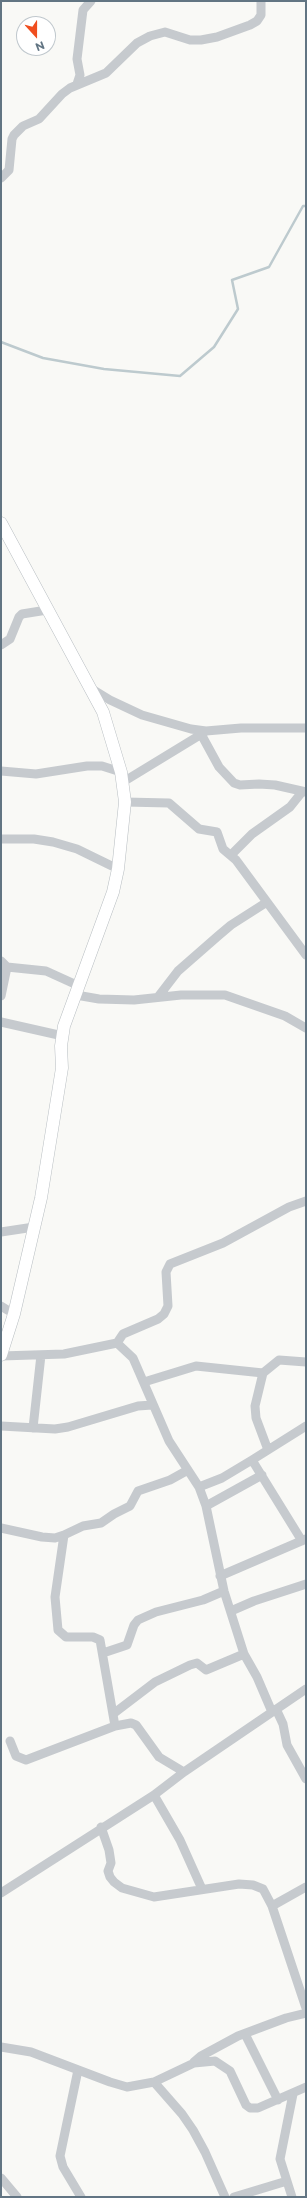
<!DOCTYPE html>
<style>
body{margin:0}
#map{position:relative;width:307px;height:2198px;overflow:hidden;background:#f9f9f6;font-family:Montserrat,sans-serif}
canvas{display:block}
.frame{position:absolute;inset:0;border:2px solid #627583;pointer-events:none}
.north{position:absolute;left:16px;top:16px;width:40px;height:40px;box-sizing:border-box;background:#fff;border:1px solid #c0c8cd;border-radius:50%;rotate:159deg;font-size:11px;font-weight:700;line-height:16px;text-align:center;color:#627583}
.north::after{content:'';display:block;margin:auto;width:14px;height:18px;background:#f04e1f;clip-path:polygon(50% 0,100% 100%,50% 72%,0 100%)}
</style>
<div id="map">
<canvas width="307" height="2198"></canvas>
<div class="frame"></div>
<div class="north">N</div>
</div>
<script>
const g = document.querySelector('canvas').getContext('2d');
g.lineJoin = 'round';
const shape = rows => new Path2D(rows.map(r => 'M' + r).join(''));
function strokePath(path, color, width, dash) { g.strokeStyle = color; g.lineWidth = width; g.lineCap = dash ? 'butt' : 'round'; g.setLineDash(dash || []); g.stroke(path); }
strokePath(shape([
 [1,342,43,358,104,369,180,376,214,347,238,309,232,280,269,267,303,206,306,206]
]), '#bdcace', 2.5);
const secondary = shape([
 [1,523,103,712,121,772,125,802,118,869,113,892,64,1026,61,1046,62,1068,41,1198,14,1314,1,1355]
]);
strokePath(secondary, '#b8bec2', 13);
strokePath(shape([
 [77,84,80,75,77,59,83,10,91,1],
 [1,178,9,170,12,139,14,135,23,126,39,119,62,94,70,88,106,73,137,43,150,36,165,32,190,40,201,40,217,37,250,25,257,21,261,15,261,1],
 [1,645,10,639,19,617,22,614,47,610],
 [92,689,110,700,142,715,191,729,206,731,241,728,306,728],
 [201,734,219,767,234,783,240,785,259,784,275,785,306,792],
 [1,771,36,774,87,766,102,766,121,772],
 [123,782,205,732],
 [125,802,169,803,199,829,217,832,223,849,236,860,306,955],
 [1,839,34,839,53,842,77,849,118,869],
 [231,855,252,834,290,807,302,792],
 [1,961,7,967,46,971,79,986],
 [76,995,99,999,134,1000,181,995,225,995,285,1016,306,1028],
 [1,996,7,967],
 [158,997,178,971,218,936,231,925,267,902],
 [1,1022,63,1036],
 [1,1232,34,1227],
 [1,1306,14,1314],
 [117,1343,123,1334,158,1319,164,1314,168,1306,166,1272,170,1264,223,1243,289,1207,306,1201],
 [1,1356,64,1354,117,1343,133,1358,169,1441,199,1487,206,1506,224,1591,244,1654,257,1677,272,1712],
 [144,1382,196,1366,263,1373],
 [1,1426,55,1429,68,1427,138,1406,152,1405],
 [33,1428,41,1355],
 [268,1450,256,1418,255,1406,263,1373,279,1360,306,1362],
 [252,1460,302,1541],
 [199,1487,222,1478,252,1460,306,1426],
 [206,1506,262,1475],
 [1,1528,42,1537,55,1538,64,1535,83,1526,101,1523,114,1514,130,1506,138,1491,170,1480,188,1470],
 [64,1535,55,1597,58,1630,66,1637,93,1637,100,1640,115,1726],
 [220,1576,306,1539],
 [231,1611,254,1601,306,1584],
 [103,1653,127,1645,134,1625,138,1620,156,1612,203,1600,224,1591],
 [276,1709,283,1724,287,1745,306,1779],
 [113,1714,155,1682,190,1665,197,1663,206,1670,244,1654],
 [10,1741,16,1756,26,1760,115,1726,131,1723,136,1725,159,1757,184,1772],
 [154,1795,180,1840,202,1889],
 [101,1827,109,1850,111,1863,108,1871,110,1877,114,1882,122,1888,154,1897,239,1884,253,1885,263,1889,272,1906,306,2008],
 [1,1893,154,1795,184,1772,306,1689],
 [272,1906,306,1887],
 [245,2034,278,2100],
 [1,2047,31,2052,110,2082,127,2087,154,2082,194,2063,215,2061,230,2071,246,2105,250,2108,258,2108,306,2087],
 [194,2062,201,2056,238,2036,286,2018,306,2013],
 [78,2070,60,2156,63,2167,81,2197],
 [154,2082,182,2114,193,2130,205,2152,225,2197],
 [1,2178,17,2197],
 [234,2197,287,2181],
 [292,2197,280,2159,293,2094]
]), '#c6cace', 9);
strokePath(secondary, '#fff', 12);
</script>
